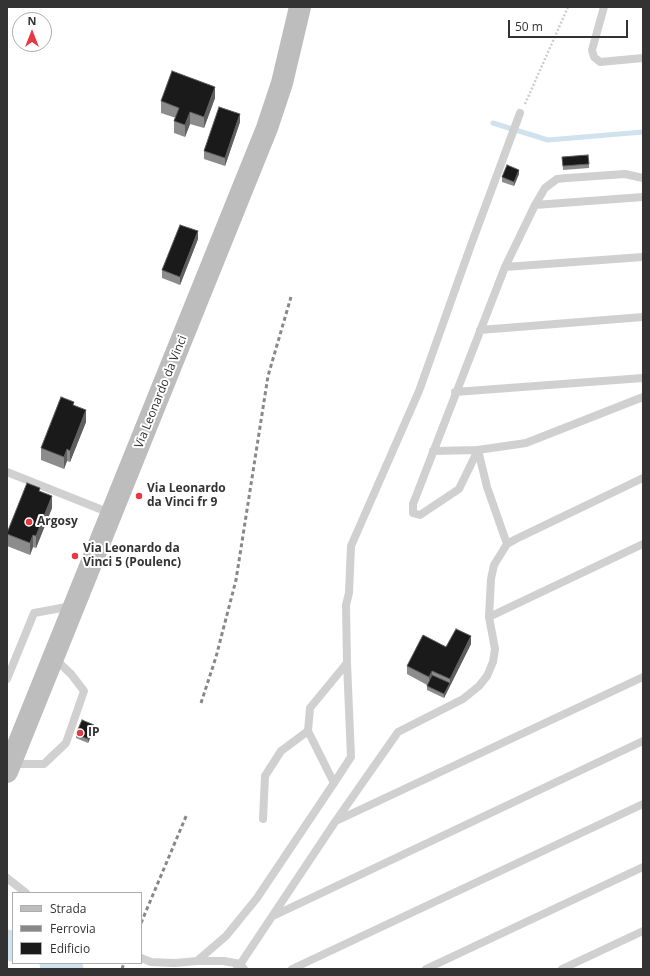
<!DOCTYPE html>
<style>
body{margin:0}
#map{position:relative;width:650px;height:976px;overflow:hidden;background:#fff;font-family:"Open Sans",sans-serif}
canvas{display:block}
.frame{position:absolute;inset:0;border:8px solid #333;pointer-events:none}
.legend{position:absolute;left:12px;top:892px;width:130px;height:72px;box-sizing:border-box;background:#fff;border:1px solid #adadad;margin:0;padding:5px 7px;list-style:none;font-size:12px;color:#333}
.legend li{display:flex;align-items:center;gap:8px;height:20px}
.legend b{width:20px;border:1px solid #adadad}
.north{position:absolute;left:12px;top:12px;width:40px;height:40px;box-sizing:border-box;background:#fff;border:1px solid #adadad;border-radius:50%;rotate:0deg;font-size:11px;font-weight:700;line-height:16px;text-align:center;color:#333}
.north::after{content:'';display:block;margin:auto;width:14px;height:18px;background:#e63946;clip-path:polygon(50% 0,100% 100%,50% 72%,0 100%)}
.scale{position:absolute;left:508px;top:20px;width:120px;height:18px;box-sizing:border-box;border:2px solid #333;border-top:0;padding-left:5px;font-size:12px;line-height:14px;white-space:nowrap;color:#333;-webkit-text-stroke:3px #fff;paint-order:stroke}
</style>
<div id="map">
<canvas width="650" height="976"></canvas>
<div class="frame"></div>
<ul class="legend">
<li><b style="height:5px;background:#bdbdbd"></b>Strada</li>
<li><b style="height:5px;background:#888"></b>Ferrovia</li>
<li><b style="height:11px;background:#1a1a1a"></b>Edificio</li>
</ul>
<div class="north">N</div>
<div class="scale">50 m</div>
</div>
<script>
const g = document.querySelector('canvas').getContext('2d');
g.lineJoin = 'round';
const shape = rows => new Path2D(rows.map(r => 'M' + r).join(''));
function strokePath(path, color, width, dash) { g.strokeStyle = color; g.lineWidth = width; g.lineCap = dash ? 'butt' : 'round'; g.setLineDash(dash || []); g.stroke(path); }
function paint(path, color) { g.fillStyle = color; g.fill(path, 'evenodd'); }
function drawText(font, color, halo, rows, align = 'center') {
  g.font = font + ' "Open Sans",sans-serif'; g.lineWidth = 4; g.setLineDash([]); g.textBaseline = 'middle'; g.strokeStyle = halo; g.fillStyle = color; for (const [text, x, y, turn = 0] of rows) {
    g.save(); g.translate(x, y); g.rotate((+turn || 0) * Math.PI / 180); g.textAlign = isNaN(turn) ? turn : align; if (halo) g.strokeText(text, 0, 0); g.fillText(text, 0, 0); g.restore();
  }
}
strokePath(shape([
 [493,123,548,140,643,132]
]), '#cfe2ee', 5);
strokePath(shape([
 [7,944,13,947],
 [54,963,69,969]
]), '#cfe2ee', 29);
strokePath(shape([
 [525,104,568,7]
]), '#cdcdcd', 2.5, [2, 2]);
strokePath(shape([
 [604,7,592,50,594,57,600,62,643,58],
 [535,205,643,197],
 [505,267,643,257],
 [480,330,643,317],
 [455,392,643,378],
 [478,450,459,489,420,515,413,513,413,504,505,267,535,205,545,188,557,179,567,178,625,174,643,178],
 [478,450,487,487,507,544],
 [433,451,478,450,526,443,643,397],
 [7,472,110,513],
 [489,617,643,544],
 [347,663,346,605,349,593,351,546,419,391,471,245,520,113],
 [7,679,34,613,72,606],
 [13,764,44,764,66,743,84,691,71,674,55,659],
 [263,819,265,776,281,751,308,731],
 [336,821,643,677],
 [7,878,26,893],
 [273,916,643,741],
 [141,958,151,962,175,963,197,961,224,961,240,964,244,969],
 [197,961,226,936,257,898,334,783,351,757,347,663,310,708,308,731,334,783],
 [237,969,335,822,398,732,463,699,479,686,487,676,493,662,495,649,489,617,491,579,494,565,507,544,516,539,643,478],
 [292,969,643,804],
 [426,969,643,867],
 [562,969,643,931]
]), '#d0d0d0', 8);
strokePath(shape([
 [7,772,267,128,282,83,300,7]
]), '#bdbdbd', 22);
strokePath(shape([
 [201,703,216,657,236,580,268,376,291,297],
 [141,923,187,814],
 [122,969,124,963]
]), '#888', 3, [4, 3]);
paint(shape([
 [215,98,204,128,190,124,185,137,174,133,174,121,176,118,161,113,161,101],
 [240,122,225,166,204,159,204,151],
 [562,157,589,164,589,168,563,170],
 [519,174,514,186,502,182,502,177],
 [198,239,180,285,162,278,162,270],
 [74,406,86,422,70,462,67,461,64,469,41,460,41,448],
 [40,491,52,508,36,548,33,547,30,555,7,546,7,533],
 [471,644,444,698,427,690,427,685,407,674,407,666,446,647],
 [94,729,88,743,76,738,76,734]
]), '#8c8c8c');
paint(shape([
 [215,87,215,98,204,128,204,117],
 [190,112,190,124,185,137,185,125],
 [240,114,240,122,225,166,225,158],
 [519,170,519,174,514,186,514,182],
 [198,231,198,239,180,285,180,277],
 [86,410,86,422,70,462,70,451],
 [67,449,67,461,64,469,64,457],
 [52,496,52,508,36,548,36,536],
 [33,535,33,547,30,555,30,543],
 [471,636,471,644,444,698,444,694,450,683,450,679],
 [432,671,432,679,429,685,429,677],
 [94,725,94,729,88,743,88,739]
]), '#5f5f5f');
const building = shape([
 [172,71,215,87,204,117,190,112,185,125,174,121,179,108,161,101,172,71],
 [219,107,240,114,225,158,204,151,219,107],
 [588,155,589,164,563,166,562,157,588,155],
 [507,165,519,170,514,182,502,177,507,165],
 [180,225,198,231,180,277,162,270,180,225],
 [61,397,74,402,73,405,86,410,70,451,67,449,64,457,41,448,61,397],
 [27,483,40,488,39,491,52,496,36,536,33,535,30,543,7,534,7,533,27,483],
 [456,629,471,636,450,679,432,671,429,677,407,666,423,635,446,647,456,629],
 [432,675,450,683,444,694,427,686,432,675],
 [82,720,94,725,88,739,76,734,82,720]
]);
paint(building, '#1a1a1a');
strokePath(building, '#5f5f5f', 1);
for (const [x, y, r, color] of [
 [139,496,4,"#e63946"],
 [29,522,4,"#e63946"],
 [75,556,4,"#e63946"],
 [80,733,4,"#e63946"]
]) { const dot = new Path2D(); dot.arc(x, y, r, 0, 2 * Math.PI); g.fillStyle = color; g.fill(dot); strokePath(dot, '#fff', 1.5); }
drawText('12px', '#333', '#fff', [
 ["Via Leonardo da Vinci",161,392,-68]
]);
drawText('bold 12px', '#333', '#fff', [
 ["Via Leonardo",147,489],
 ["da Vinci fr 9",147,503],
 ["Argosy",37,522],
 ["Via Leonardo da",83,549],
 ["Vinci 5 (Poulenc)",83,563],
 ["IP",88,733]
], 'left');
</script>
